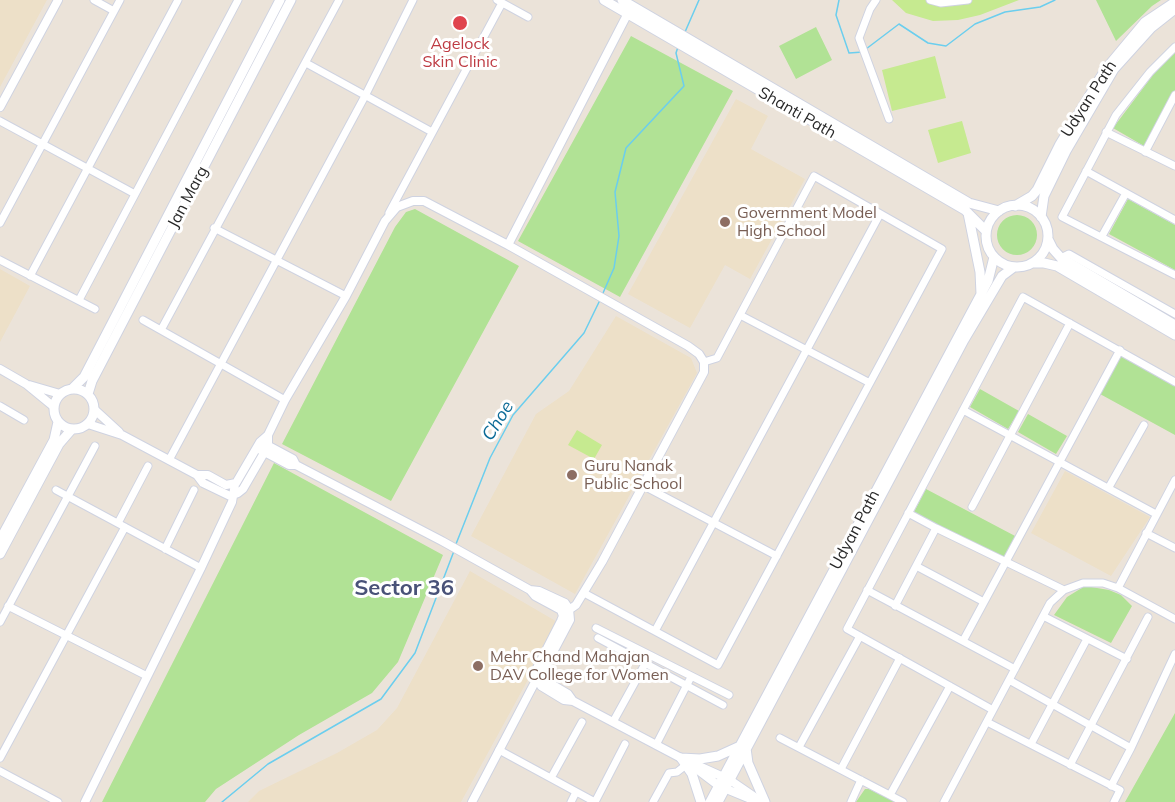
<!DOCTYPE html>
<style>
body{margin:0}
canvas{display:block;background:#ebe3d9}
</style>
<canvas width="1175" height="802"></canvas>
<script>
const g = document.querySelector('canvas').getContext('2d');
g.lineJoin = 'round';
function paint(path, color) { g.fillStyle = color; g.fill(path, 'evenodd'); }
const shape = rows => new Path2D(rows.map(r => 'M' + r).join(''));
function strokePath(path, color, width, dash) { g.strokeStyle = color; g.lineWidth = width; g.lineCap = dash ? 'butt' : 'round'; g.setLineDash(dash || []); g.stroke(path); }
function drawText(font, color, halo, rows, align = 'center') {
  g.font = font + ' Mulish,sans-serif'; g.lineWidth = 6; g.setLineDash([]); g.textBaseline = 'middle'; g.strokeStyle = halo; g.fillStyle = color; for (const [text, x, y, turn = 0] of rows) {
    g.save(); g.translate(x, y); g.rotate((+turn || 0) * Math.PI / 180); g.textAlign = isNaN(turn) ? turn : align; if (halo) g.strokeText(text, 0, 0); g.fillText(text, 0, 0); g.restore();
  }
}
paint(shape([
 [0,0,47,0,0,87],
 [736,99,768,116,751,149,805,179,750,279,725,265,690,328,628,294],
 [0,269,30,286,0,342],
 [616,316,691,358,697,373,575,594,471,536,536,414,569,391],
 [1065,471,1150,517,1111,576,1031,533],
 [470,571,559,623,461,802,248,802,259,791,337,753,377,730,397,708]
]), '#ede0c8');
paint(shape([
 [1096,0,1161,0,1152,6,1116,41],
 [816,27,832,60,796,79,779,46],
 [631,36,733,91,620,297,518,241],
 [1175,49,1175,90,1144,146,1113,128,1156,71],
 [1128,199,1175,225,1175,270,1109,234],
 [415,209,519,266,391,501,282,444,395,227,406,212],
 '997 235a20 20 0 1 1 40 0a20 20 0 1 1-40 0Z',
 [1122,353,1175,384,1175,435,1100,394],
 [980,389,1019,411,1008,429,970,407],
 [1028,414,1067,436,1056,454,1018,432],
 [274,463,443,555,398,662,372,693,299,735,216,789,205,802,102,802],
 [926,489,1017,537,1004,561,914,512],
 [1085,586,1109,590,1121,595,1132,606,1111,643,1054,615,1067,597],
 [1175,713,1175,802,1125,802],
 [865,789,869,789,895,802,856,802]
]), '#b1e295');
paint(shape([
 [892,0,1019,0,980,15,958,20,933,21,906,13],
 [935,56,946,98,892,111,882,70],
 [962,121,971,153,938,163,928,130],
 [577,430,602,445,594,459,568,445]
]), '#c6ea90');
strokePath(shape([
 [839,0,836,15,849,53,863,52],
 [685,32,699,0],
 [866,49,899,24,928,43,946,46,975,24,1005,12,1040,7,1055,0],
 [603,293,614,268,619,236,615,192,626,148,684,86,676,53,678,47],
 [456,544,490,458,513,415,584,333,600,300],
 [222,802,268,764,381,699,415,653,454,551]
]), '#6bceee', 1.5);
const minor = shape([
 [94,0,114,11],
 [497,0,528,17],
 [876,0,870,9,859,38,889,119],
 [930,0,941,3,968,0],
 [1175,47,1150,72,1116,115,1062,217,1175,275],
 [306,63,432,132],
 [0,121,135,194],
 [1106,132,1175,166],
 [1145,152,1175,95],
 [1086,171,1175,220],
 [389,213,502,3],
 [0,223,120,0],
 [214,228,346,296],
 [1102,236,1126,193],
 [1061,258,1069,254,1175,314],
 [0,260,95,309],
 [30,276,178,0],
 [79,300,238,0],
 [740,315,870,383],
 [143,320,285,400],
 [161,330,339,0],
 [0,406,24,420],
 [963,410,1156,514],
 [169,460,365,96,413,0],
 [644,486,777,556],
 [1109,487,1144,425],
 [56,490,201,568],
 [972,507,1070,323],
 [908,513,936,528,1064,590],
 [118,523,148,466],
 [1146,533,1175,548],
 [165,549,194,490],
 [916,566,984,602],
 [1118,588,1175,480],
 [867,590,1015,669],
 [584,593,718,665,942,249,814,176,717,358,704,362],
 [8,606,147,676],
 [895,606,936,528],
 [1043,616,1127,659],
 [0,622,95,446],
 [596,628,729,695],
 [655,631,880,214],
 [598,638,723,705],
 [963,641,1120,350],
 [1009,680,1131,748],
 [993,710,847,629,1023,297,1175,382],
 [613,722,645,664],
 [987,722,1120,790,1114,802],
 [780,738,903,802],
 [1031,744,1087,639],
 [656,745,691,677],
 [799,747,860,636],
 [499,750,595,802],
 [0,758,125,527],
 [1070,765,1148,617],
 [841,769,900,658],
 [0,771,58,802],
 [551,778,582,722],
 [1111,786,1131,748,1175,654],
 [890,795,950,686],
 [571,802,576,792],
 [595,802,625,744],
 [653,802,669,773,677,772,686,765],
 [851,802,861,780],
 [944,802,1050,603,1064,590,1083,583,1103,583,1118,588,1175,619]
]);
const tertiary = shape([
 [0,107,58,0],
 [508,245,628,13],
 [0,369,26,384,54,407],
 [29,385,60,394],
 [95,410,119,432],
 [88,424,122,435,197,475,203,483,230,496,238,493,243,489,268,446,268,435],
 [265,444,293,459,296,465],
 [257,448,289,465,296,465,442,541,530,590,535,596,561,610,563,616,561,621,535,672,541,686,564,700,573,701,681,758,730,780,762,802],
 [197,475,208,475,226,485,236,483,260,442,268,435,285,400,346,296,385,221,397,207,413,201,424,201,508,245,688,346,699,354,704,362,704,372,602,562,576,605,563,614],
 [530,590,539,591,565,603,569,609,570,620,542,673,546,681,568,694,573,701],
 [694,767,719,786,753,800],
 [85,802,201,568,232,502,235,484],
 [472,802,534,684,539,679]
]);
const secondary = shape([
 [604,0,965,210,986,231],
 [622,0,969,203,999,211],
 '986 236a31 31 0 1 1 62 0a31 31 0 1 1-62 0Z',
 [1015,206,1032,196,1037,190,1060,144,1105,70,1145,22,1175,2],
 [968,213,980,272,981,294],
 [1041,217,1044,196,1066,151,1114,69,1151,28,1175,9],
 [1048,239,1053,249,1061,258,1175,325],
 [1033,263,1044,263,1057,266,1175,335],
 [73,388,84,377,280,0],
 '54 409a20 20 0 1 1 40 0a20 20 0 1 1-40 0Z',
 [88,394,92,381,291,0],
 [0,540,54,440,58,422],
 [0,554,59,444,72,429],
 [746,748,748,763,765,802],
 [681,758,700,759,718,756,740,746],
 [681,758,692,774,701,802],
 [710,802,988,281,994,257],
 [718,802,964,340,1002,276,1014,267]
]);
strokePath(minor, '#cfd3e1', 9);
strokePath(tertiary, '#cfd3e1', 10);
strokePath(secondary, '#cfd3e1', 11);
strokePath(minor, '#fff', 7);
strokePath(tertiary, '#fff', 8);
strokePath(secondary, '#fff', 9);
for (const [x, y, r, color] of [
 [460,23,8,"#e0444e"],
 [725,222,6,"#8d6e63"],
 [572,475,6,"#8d6e63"],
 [478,666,6,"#8d6e63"]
]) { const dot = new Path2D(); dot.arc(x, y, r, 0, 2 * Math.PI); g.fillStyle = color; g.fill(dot); strokePath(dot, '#fff', 2); }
drawText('16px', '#be3a42', '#fff', [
 ["Agelock",460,44],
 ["Skin Clinic",460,62]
]);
drawText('16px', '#282828', '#fff', [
 ["Udyan Path",1089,99,-57],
 ["Shanti Path",797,113,30],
 ["Jan Marg",188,197,-62],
 ["Udyan Path",855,530,-62]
]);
drawText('16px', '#785e54', '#fff', [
 ["Government Model",737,213],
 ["High School",737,231],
 ["Guru Nanak",584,466],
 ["Public School",584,484],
 ["Mehr Chand Mahajan",490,657],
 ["DAV College for Women",490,675]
], 'left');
drawText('italic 18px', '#0d6b97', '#fff', [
 ["Choe",498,421,-58]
]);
drawText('bold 22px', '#495278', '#fff', [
 ["Sector 36",404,588]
]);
</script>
